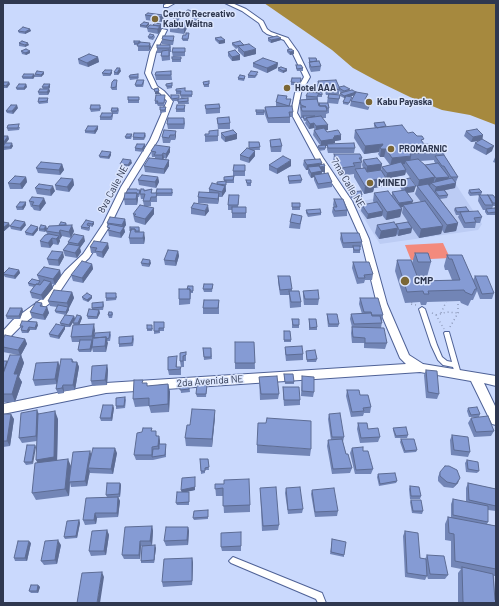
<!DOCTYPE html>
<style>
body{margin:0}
#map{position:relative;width:499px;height:606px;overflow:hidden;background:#cad9fd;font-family:Barlow,sans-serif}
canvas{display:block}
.frame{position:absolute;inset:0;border:4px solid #2f3850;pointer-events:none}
</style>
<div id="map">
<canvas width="499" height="606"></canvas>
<div class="frame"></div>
</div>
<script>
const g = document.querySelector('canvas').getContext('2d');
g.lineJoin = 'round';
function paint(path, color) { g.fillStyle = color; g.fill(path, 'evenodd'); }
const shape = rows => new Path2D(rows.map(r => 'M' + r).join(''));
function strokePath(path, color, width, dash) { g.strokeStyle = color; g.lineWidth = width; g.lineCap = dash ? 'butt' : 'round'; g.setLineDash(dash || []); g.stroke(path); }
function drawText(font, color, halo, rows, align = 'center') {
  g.font = font + ' Barlow,sans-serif'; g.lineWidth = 3; g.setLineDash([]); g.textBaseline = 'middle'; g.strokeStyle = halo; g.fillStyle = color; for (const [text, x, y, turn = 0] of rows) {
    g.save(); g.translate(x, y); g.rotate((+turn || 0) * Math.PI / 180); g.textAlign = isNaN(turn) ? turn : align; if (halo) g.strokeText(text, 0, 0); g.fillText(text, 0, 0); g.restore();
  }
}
paint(shape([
 [455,183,482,224,478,230,380,244,354,202,417,192]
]), '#bcccf4');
paint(shape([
 [443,243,450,258,411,260,405,245]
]), '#f38a7d');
paint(shape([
 [264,3,496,3,496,125,470,115,442,110,410,97,377,81,353,68,332,50]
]), '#a6893e');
const service = shape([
 [422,307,425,309,437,345,442,357,447,361,452,362,444,333,445,332,449,332,461,374,460,376,456,376,453,367,443,365,438,360,431,345,419,309,422,307],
 [233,557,322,593,326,603,318,603,316,599,231,563,229,561,233,557]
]);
const minor = shape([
 [168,3,175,3,168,7,164,7,164,5,168,3],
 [225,3,232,3,246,9,263,21,267,29,271,32,288,38,298,52,310,77,301,93,297,113,323,158,352,201,369,239,387,304,409,355,423,364,496,376,496,386,484,383,496,408,496,425,492,424,471,381,420,372,106,393,3,414,3,404,106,383,406,364,400,358,377,304,361,239,344,201,315,158,291,113,295,93,304,77,292,52,284,40,267,34,263,31,259,23,242,11,225,3],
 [162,29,167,30,156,52,151,73,157,86,164,91,173,101,158,140,129,187,111,224,89,258,71,275,55,299,21,326,7,340,3,341,3,331,13,320,47,295,65,271,83,254,103,224,121,187,150,140,167,101,160,93,152,88,145,73,150,52,162,29]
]);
strokePath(service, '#4f6297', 2);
strokePath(minor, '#4f6297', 2);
strokePath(shape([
 [412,302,410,304,416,305],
 [432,313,436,315,444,329],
 [441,313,446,302],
 [436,315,447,312,458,313],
 [450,327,458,313,458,301]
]), '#8e9aba', 1.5, [1, 3]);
paint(service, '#fff');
paint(minor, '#fff');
paint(shape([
 [193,11,193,13,188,16,183,15,183,13],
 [145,15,163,15,164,19,161,22,146,20],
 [199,17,199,19,195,23,191,22,191,20],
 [173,18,180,18,178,21,173,20],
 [149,23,149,25,146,28,140,27,140,25],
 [161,26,161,31,158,34,148,32,147,28],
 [188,26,184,34,170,32,170,27],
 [30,29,31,31,25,34,19,33,18,31],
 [189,33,188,41,183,41,182,39,186,35],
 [154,35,155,37,153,40,149,39,148,37],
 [215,38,225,40,225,43,219,44,215,40],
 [268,38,281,38,281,40,271,43,268,41],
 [162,39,174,40,173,45,170,45,171,49,171,52,170,52,170,60,162,61,161,53,157,53,157,48,169,45,162,44],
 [140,41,140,42,151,47,149,51,138,51,138,45,134,45,134,43],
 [19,43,29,45,25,47,19,46],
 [232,43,244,45,256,54,244,57,238,51,238,48,236,49,232,45],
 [185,48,185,56,173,57,172,52],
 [287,50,294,54,290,55,287,52],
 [21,51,30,51,30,53,26,55,22,54],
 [228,52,240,55,240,60,232,61,228,56],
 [98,57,99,62,88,67,79,64,78,59],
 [309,58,317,61,321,66,320,71,311,72,309,67],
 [172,59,181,59,181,62,172,62],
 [253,63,278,63,277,68,267,73,253,67],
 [296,65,303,68,303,71,297,71,296,68],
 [278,68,287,71,283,73,278,71],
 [121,71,118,75,114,75,114,72],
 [171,71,172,80,156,80,155,75],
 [102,73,112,73,110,76,103,76],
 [34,74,35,76,33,79,23,79,22,77],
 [35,74,44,74,41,77,35,77],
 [258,74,255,78,248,78,248,75],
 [129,77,139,77,138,79,130,80],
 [238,78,245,78,244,81,238,80],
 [144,80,144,83,143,87,136,87,135,85],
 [300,81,300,85,291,85,291,82],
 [318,81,349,90,367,100,371,100,370,105,368,110,350,106,351,101,354,95,349,97,351,100,348,105,343,104,343,102,345,98,344,98,340,96,338,104,328,103,329,108,329,113,326,114,326,118,323,118,328,130,326,130,327,132,341,140,335,141,335,143,333,144,355,148,354,153,328,153,327,149,327,146,325,146,325,150,319,151,318,146,320,145,313,135,314,130,315,130,314,128,309,129,305,123,306,121,304,121,303,118,301,118,300,107,300,100,306,99,306,96,320,92,317,86],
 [339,91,342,93,340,93,340,95,336,95,339,94],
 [322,92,325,92,326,95,328,95,327,103,319,103,318,105,318,97,322,97],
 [3,82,10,84,7,88,3,88],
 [203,82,209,84,209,87,204,87],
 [117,83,117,90,112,90,111,88],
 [172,83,172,88,167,89,166,84],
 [26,84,27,87,24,90,17,90,16,88],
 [50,84,50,87,49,89,50,91,48,95,39,95,38,92,43,89,42,87],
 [176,89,186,91,192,91,192,97,181,98,180,94,176,94],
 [171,95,179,99,188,98,189,104,178,104,178,101,172,101],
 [48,98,48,103,39,104,38,102],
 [165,98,164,106,158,106,157,104,155,104,155,101],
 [287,99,291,99,290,106,293,112,293,117,290,117,290,123,268,123,264,112,265,107,276,106,276,102],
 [128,100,139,100,139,103,128,103],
 [205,105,220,108,220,113,206,114],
 [101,107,100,111,91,112,90,109],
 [166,107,166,112,160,113,160,110],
 [185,107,185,112,176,112,176,109],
 [18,108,13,114,7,113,6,111],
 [118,108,119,110,118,114,113,114,113,116,112,120,100,120,100,117,112,113,111,111],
 [256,110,264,110,264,115,256,115],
 [184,118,185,124,184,129,168,129,167,124],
 [217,118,230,123,230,129,218,129],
 [374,123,408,133,417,136,424,144,445,151,444,155,458,177,456,182,455,188,445,190,448,195,447,198,440,199,458,223,456,231,444,233,442,230,441,234,419,238,412,228,411,233,398,236,397,234,396,236,379,239,375,233,377,225,396,224,408,222,402,213,403,207,401,208,402,209,400,217,386,220,382,215,382,216,367,219,361,211,362,205,374,203,373,201,374,193,392,195,392,192,402,191,399,185,400,180,414,192,407,193,413,201,412,203,421,202,415,194,417,187,406,172,405,175,386,178,385,186,374,188,373,192,364,194,354,177,354,174,340,176,333,162,334,154,362,158,361,168,363,168,362,165,363,160,382,164,381,170,381,171,382,167,390,165,384,157,380,157,378,154,379,152,364,154,354,138,355,130,375,128,374,126],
 [434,160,434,161,435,163,425,165,420,161],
 [20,127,19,130,8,131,7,128],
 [98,129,95,134,85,133,85,131],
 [164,130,176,136,175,140,171,140,170,143,163,143,162,137],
 [466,131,483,135,482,140,492,151,486,155,473,148,475,143,479,141,471,142,464,136],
 [145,133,146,136,144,140,133,140,133,137],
 [221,133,237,134,237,139,225,142,221,138],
 [132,134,132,136,131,139,126,139,125,137],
 [205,134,218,136,218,141,205,142],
 [3,136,8,136,9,139,6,143,13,146,11,149,4,150,3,147,4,144,3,144],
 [270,140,282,146,281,152,271,152,270,145],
 [249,142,259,142,260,150,253,150,255,151,255,156,249,163,240,160,240,155,249,149],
 [145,144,145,147,143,152,135,151,135,148],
 [170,147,170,152,166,159,164,158,163,159,169,160,169,166,164,174,145,172,144,166,155,158,155,157,152,157,151,151],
 [111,155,109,159,100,158,99,156],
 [496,155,496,163,493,162],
 [304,160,322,165,325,172,322,172,322,174,332,182,332,187,318,189,314,180,314,177,311,178,308,173,308,170,306,170,303,165],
 [132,163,128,167,121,166,120,164],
 [62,164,64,170,60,175,38,173,36,168],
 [269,165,291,166,277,174,269,170],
 [233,171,245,171,245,176,233,176],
 [234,176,234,183,226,183,226,191,222,197,219,197,218,204,198,203,198,197,209,193,209,189,217,184,224,182,224,177],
 [288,176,302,180,301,183,289,184,288,179],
 [26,177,27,182,22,189,10,189,8,183],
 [158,177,159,182,156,188,139,185,138,180],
 [73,179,74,185,69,192,56,190,55,185],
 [246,180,251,180,251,186,247,186],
 [35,188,55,191,51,196,37,194],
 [144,189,144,190,152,189,152,193,173,192,172,196,157,196,157,202,151,202,151,206,144,206,154,208,154,214,145,225,135,222,134,219,133,214,144,206,143,201,144,199,141,199,140,194,139,197,138,197,138,199,137,205,125,205,124,199,137,190,140,190],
 [469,190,482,192,481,195,470,196,468,193],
 [351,192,362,195,362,197,351,198,350,194],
 [479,195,496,199,496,206,493,206,492,209,496,209,496,215,487,215,485,212,485,210,483,210,478,201],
 [334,199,347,210,347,216,334,217,332,212,333,207,334,207,333,205],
 [29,201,46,203,40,211,34,210,32,207,31,207],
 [239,201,238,207,246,207,246,218,232,218,232,210,228,210,228,205],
 [292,203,300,207,300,210,292,210],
 [26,205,23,210,17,210,16,207],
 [191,208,209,211,205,216,191,214],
 [455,208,469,211,482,217,480,223,476,223,475,228,464,228,458,217,459,215,456,215,454,210],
 [306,210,321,213,321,215,308,217,306,213],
 [302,216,300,229,289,228,290,222],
 [125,219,126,225,124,228,125,232,121,238,109,236,107,223],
 [86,220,94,224,92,227,90,226,90,229,89,231,81,229,81,227],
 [3,222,10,226,26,225,21,231,11,229,10,226,3,232],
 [66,223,67,225,74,231,71,238,62,236,60,239,59,239,60,241,58,245,53,244,50,248,41,247,40,241,47,234,46,231,59,225],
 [46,226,47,229,45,232,39,231,39,229],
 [38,227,38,230,33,236,26,235,25,232],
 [139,227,140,232,145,238,144,244,130,244,129,238,130,234,130,231],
 [341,233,362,242,361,247,360,247,360,253,353,253,353,248,343,248,340,239],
 [85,241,80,248,81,252,77,258,65,256,63,250,68,244,68,242],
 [90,247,109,248,103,258,97,256,96,253,91,253],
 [178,251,179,256,176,266,165,265,164,260],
 [415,253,431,262,427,277,418,278,419,281,452,280,448,270,445,270,444,266,447,255,462,255,473,280,475,276,494,293,492,299,480,299,477,291,473,300,471,300,468,306,461,303,460,301,427,302,426,305,421,305,420,302,405,303,395,271,397,260,404,260,412,263],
 [64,257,59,266,49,265,47,259],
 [353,262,373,274,372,280,365,280,364,283,357,284,352,268],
 [141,263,151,263,149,267,142,266],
 [92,264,93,269,83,283,73,281,71,275],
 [19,270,20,273,15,279,5,277,3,274],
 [60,270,61,276,55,285,52,284,53,288,43,300,32,298,30,292,34,287,29,286,28,283,39,280,37,275],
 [278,276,292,289,292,291,301,302,301,307,290,308,289,295,280,295,278,282],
 [213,284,212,292,204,292,203,289],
 [193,289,193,293,191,293,190,304,179,305,179,299],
 [303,291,319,299,318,305,304,305,303,296],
 [72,292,74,298,69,308,69,310,66,315,56,313,55,311,57,307,50,306,48,301],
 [117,296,116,300,106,301,106,298],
 [82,297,92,298,88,302,83,300],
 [360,298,383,315,381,328,387,343,385,349,364,348,364,343,352,343,351,333,352,327,350,319,351,314,362,314,359,304],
 [219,300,219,314,203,314,203,308],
 [103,302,104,305,103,310,99,310,100,313,97,319,88,319,87,316,92,310,92,308],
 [42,303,43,307,47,307,49,313,45,320,32,318,30,312],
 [22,308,23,311,20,319,7,319,6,316],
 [112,312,113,314,112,318,109,318,108,315],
 [327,314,339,324,338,327,328,327,327,317],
 [74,316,75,319,70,327,65,327,65,329,59,339,50,337,49,334,61,325,60,323],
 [81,316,82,318,79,325,95,330,94,338,110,332,111,335,110,341,107,341,106,352,93,352,92,348,91,352,79,352,78,350,80,342,72,342,71,337,74,325,73,323],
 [292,319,299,325,299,328,292,328],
 [309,319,317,327,317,330,309,330],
 [164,322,164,331,160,331,160,333,154,334,154,331],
 [38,325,36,330,30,330,28,333,22,333,21,330,21,329,20,326],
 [153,328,152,331,147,331,147,329],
 [284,331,291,340,291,342,284,342],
 [133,336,134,339,133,346,119,347,119,344],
 [3,339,25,339,27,344,21,355,24,363,19,377,22,382,15,402,3,402,3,361,7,361,18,355,3,352],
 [235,342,254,342,255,369,235,369],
 [285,347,303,354,303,360,286,361,285,352],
 [203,348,211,348,212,359,204,360],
 [306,351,317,359,316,362,307,362],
 [186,352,186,361,184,361,184,367,181,367,180,361,180,353],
 [72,359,74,362,77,362,79,367,75,390,64,391,64,393,58,394,56,389,57,384,35,386,33,380,58,362,60,366],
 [177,361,177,367,181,367,181,375,169,375,168,370],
 [107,365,108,370,107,385,92,386,91,381],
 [426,370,439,394,437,399,426,398,424,375],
 [284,374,294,382,294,384,285,384],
 [302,376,314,392,313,397,301,396],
 [259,377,279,394,278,399,260,400],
 [189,382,190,392,181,393,180,383],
 [143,383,148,386,168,384,170,392,169,412,151,413,149,406,135,407,133,399],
 [207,385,206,397,197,397,196,394],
 [283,387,300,400,300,405,284,406,283,392],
 [347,390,360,395,371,407,370,413,364,413,363,416,351,417,346,396],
 [125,397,126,400,125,408,116,409,116,406],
 [114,408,112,421,101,421,100,418],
 [468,408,480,414,479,417,469,417,467,411],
 [37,410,39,414,58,419,57,460,71,466,70,473,91,455,117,453,113,474,90,473,90,471,87,486,71,487,70,483,69,496,36,500,32,493,37,462,37,441,22,443,19,438],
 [3,414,14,419,10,446,3,447],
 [329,414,344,437,343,442,346,454,352,468,350,473,332,474,327,446,328,440,331,440,328,419],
 [215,417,212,447,186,446,185,438,190,425],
 [471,418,494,431,491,436,474,437,468,423],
 [358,423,368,429,380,437,378,442,360,443,357,429],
 [393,428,408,435,407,438,395,438,393,430],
 [152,431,157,436,159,436,160,441,160,444,166,444,166,457,153,460,136,460,134,455,142,432],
 [452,435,470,452,468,457,451,455,450,440],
 [401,439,417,450,416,452,404,453,400,442],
 [27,445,33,464,26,465,24,462],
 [257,445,311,449,310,456,257,453],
 [352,448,363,451,373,469,371,474,355,474,350,453],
 [200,459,208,459,209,470,205,470,205,473,201,474],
 [467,460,479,471,477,473,466,472,465,463],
 [440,472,458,483,453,488,444,487,438,481,438,477],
 [378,474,397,481,396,483,379,486,377,477],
 [195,479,195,490,186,492,189,492,189,505,177,505,176,503,182,492,181,490],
 [120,483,121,485,120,497,118,497,120,501,118,517,97,518,96,524,85,525,83,520,107,497,106,495],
 [468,483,496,489,496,511,488,510,488,522,487,524,496,526,496,576,494,576,495,600,496,603,458,603,458,573,461,569,451,567,451,541,445,540,445,524,448,517,451,518,451,504,453,499,466,502,466,488],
 [215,484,224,484,250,505,250,512,224,513,223,496,216,496],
 [410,486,421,496,420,499,410,499,409,489],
 [260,488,279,525,278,530,262,531],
 [286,488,303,509,302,513,288,514,285,493],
 [312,490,338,511,337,516,315,517,311,494],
 [411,500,423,511,422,514,412,513,410,502],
 [208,510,208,519,194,520,193,518],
 [79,520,80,523,77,538,65,539,64,537],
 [152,526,153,531,152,545,156,548,154,563,141,563,141,561,142,546,141,546,140,559,124,559,122,555],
 [188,527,189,531,188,545,166,546,164,541],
 [107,530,109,535,106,555,91,556,89,551],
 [405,531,420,558,425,559,427,555,448,575,445,579,428,579,427,576,425,580,405,577,403,536],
 [241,532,241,551,222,551,221,547],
 [332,541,344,555,344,557,330,554],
 [31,543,27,561,15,561,14,558],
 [61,545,57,564,44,565,41,561],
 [192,558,193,563,192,585,163,587,162,582],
 [38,585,40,587,38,593,31,593,29,591]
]), '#7285b6');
paint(shape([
 [193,11,193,13,188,16,188,14],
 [163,15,164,19,161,22,160,17],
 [199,17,199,19,195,23,195,21],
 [188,22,188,26,184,34,184,29],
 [149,23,149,25,146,28,146,26],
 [161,24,161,31,158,34,157,27],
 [30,29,31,31,25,34,25,32],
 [281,38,281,40,271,43,271,40],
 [225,40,225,43,219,44,219,41],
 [28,43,29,45,25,47,25,45],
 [150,43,151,47,149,51,149,46],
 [256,49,256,54,244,57,244,52],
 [30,51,30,53,26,55,25,53],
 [294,51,294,54,290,55,290,52],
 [240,55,240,60,232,61,232,57],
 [98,57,99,62,88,67,87,63],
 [278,63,277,68,267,73,267,68],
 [120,68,121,71,118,75,117,73],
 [287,69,287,71,283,73,283,71],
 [112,70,112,73,110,76,110,74],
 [44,72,44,74,41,77,41,75],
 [34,74,35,76,33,79,32,77],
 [9,82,10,84,7,88,6,86],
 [26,84,27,87,24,90,24,88],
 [50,84,50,87,49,89,50,91,48,95,47,92,49,89,48,87],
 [159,91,159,94,155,94,155,92],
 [356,92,356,95,344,98,344,96],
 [371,100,370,105,368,110,369,104],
 [17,105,18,108,13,114,12,111],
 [314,123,314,128,309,129,310,124],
 [328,125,328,130,316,131,316,126],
 [98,126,98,129,95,134,94,131],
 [176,131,176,136,175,140,175,135],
 [237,134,237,139,225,142,225,137],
 [341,135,341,140,335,141,335,143,333,143,333,145,327,144,327,146,321,147,321,141,334,136],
 [483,135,482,140,471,142,473,137],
 [8,136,9,139,5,144,4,142],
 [12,143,13,146,11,149,10,147],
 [145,144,145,147,143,152,142,149],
 [383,144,386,149,384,157,380,157,381,149,380,147,379,152,364,154,365,146],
 [494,146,492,151,486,155,487,149],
 [170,147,170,152,166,159,166,154],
 [255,151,255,156,249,163,249,158],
 [111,152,111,155,109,159,108,157],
 [163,153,164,158,162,161,162,155],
 [411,156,410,164,405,161,405,164,390,166,392,158],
 [131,160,132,163,128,167,128,165],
 [169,160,169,166,164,174,164,169],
 [291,160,291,166,277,174,277,169],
 [322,163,321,167,325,166,325,172,322,172,321,176,314,175,314,177,311,178,311,173,320,171,319,165,319,168,308,167,308,170,306,170,307,165],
 [62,164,64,170,60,175,59,170],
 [382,164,381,170,366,172,367,166],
 [406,170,405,175,386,179,387,173],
 [26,177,27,182,22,189,20,184],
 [158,177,159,182,156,188,155,182],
 [435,177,433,184,431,183,430,186,418,188,418,187,419,180],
 [449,177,447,182,434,184,436,178],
 [386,178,385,186,374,188,373,192,364,194,365,186,372,180],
 [73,179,74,185,69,192,67,187],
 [456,183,455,188,436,192,435,191,434,193,436,187],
 [53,186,55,191,51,196,50,190],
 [225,186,226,191,222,197,222,192],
 [416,186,414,192,404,193,405,188],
 [137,193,138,199,137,205,136,199],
 [219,193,219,199,218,204,218,199],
 [44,198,46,203,40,211,39,206],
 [413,201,411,206,403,205,403,207,398,208,399,203],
 [26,202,26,205,23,210,22,207],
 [208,205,209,211,205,216,205,211],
 [154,208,154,214,145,225,145,219],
 [402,209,400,217,386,220,387,212],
 [383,211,382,216,367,219,368,214],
 [125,219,126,225,124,228,125,232,121,238,120,233,123,229,122,225],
 [25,222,26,225,21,231,20,228],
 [94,222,94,224,92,227,92,224],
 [9,223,10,226,3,232,3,228],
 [458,223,456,231,444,233,447,225],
 [72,225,74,231,71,238,69,232],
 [46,226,47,229,45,232,44,229],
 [443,226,441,234,419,238,421,229],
 [38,227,38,230,33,236,32,234],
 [398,228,396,236,379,239,381,231],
 [412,228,411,233,398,236,399,230],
 [60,230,62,236,60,239,59,233],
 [144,232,145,238,144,244,143,238],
 [59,236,60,241,58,245,56,239],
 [84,236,85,241,80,248,81,252,77,258,75,253,79,248,78,244],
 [52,238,53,244,50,248,48,243],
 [108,243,109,248,103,258,102,252],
 [178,251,179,256,176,266,175,261],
 [63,252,64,257,59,266,58,260],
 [150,260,151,263,149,267,149,264],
 [92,264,93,269,83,283,82,278],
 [19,270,20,273,15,279,14,276],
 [60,270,61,276,55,285,53,279],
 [51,282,53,288,43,300,41,295],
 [72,292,74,298,69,308,69,310,66,315,66,312,68,307,67,303],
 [92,296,92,298,88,302,87,300],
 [47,307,49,313,45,320,43,315],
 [22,308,23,311,20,319,19,316],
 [99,310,100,313,97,319,97,317],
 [74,316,75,319,70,327,69,325],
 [81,316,82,318,79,326,78,323],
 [37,322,38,325,36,330,35,328],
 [94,324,95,330,93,341,92,336],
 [65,326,65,329,59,339,58,336],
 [29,327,30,330,28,333,27,331],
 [106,337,108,343,106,352,105,346],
 [25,339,27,344,21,355,24,363,19,377,22,382,15,402,12,394,14,374,20,355,18,350],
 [92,340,93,343,91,352,90,349],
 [58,362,60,367,57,384,55,379],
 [77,362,79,367,75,390,73,385],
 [107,365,108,370,107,385,105,380],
 [168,384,170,392,169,412,168,404],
 [63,385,64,391,64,393,62,388],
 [113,405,114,408,112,421,111,418],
 [37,410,39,416,38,441,36,436],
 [215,410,215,417,212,447,212,439],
 [55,411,58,419,57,465,40,468,36,460],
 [11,414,14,419,10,446,7,441],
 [159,436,160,441,159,451,158,446],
 [35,445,36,447,33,464,32,462],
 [115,448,117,453,113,474,111,469],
 [90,451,92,456,88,468,90,471,87,486,85,481],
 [68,459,71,466,69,496,65,489],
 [460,478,458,483,453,488,456,484],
 [195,479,195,490,182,493,181,490],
 [120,483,121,485,120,497,119,494],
 [118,497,120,501,118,517,117,513],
 [95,513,97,518,96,524,94,520],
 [79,520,80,523,77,538,76,536],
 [152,526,153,531,152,545,150,541],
 [188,527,189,531,188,545,187,540],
 [107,530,109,535,106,555,104,551],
 [58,540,61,545,57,564,55,560],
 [29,541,31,543,27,561,25,558],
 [140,541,141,546,140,559,139,555],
 [155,545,156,548,154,563,154,560],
 [192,558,193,563,192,585],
 [102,572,104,577,100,603,97,603],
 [38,585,40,587,38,593,37,591]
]), '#5d6c94');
const building = shape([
 [188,10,193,11,188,14,183,13,188,10],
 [148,13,163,15,160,17,145,15,148,13],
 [175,15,180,16,178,18,173,18,175,15],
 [195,16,199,17,195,21,191,20,195,16],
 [174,21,188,22,184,29,170,27,174,21],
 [144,22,149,23,146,26,140,25,144,22],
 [155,23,161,24,159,26,153,25,155,23],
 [150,25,160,26,158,29,147,28,150,25],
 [23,27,30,29,25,32,18,31,23,27],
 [186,33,189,33,188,39,182,39,183,35,186,35,186,33],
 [150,34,154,35,152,37,148,37,150,34],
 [163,36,174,36,173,41,162,39,163,36],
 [277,36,281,38,271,40,268,38,277,36],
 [221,37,225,40,219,41,215,38,221,37],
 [22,41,28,43,25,45,19,43,22,41],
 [134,41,140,41,140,43,134,43,134,41],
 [240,41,244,45,236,46,232,43,240,41],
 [139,42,150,43,149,46,137,46,139,42],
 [249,44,256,49,244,52,238,46,249,44],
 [157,45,170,45,170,48,157,48,157,45],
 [173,48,185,48,185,52,172,52,173,48],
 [26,49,30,51,25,53,21,51,26,49],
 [291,49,294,51,290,52,287,50,291,49],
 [169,50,169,56,161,56,162,51,169,50],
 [235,50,240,55,232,57,228,52,235,50],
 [89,54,98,57,87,63,78,59,89,54],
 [172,57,181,57,181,59,172,59,172,57],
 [263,58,278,63,267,68,253,63,263,58],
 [309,58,316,58,317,61,310,62,309,58],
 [319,61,321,66,311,67,309,62,319,61],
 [296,65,301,65,303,68,297,69,296,65],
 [281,67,287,69,283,71,278,68,281,67],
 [117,68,120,68,117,73,114,72,117,68],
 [105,70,112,70,110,74,102,73,105,70],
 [37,71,44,72,41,75,35,74,37,71],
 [171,71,171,75,155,75,156,72,171,71],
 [251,71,258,72,255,76,248,75,251,71],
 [24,74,34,74,32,77,22,77,24,74],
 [138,74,138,77,129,77,130,75,138,74],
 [240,75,245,76,244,79,238,78,240,75],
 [292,78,301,78,300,83,291,82,292,78],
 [114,80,117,80,116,87,111,88,112,82,114,80],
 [137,80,144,80,142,85,135,85,137,80],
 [336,80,340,89,326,90,325,87,320,88,318,81,336,80],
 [209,81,209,84,204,85,203,82,209,81],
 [3,82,9,82,6,86,3,85,3,82],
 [172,83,172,86,166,86,166,84,172,83],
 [19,84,26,84,24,88,16,88,19,84],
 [44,84,50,84,48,87,42,87,44,84],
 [344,86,350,89,344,91,339,88,339,87,344,86],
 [158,88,159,91,155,92,154,89,158,88],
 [185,88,185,91,192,91,192,95,180,95,181,91,176,91,176,89,185,88],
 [40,89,49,89,47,92,38,92,40,89],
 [352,90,356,92,344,96,340,93,352,90],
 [308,92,319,93,317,97,306,96,308,92],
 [314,92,322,92,322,95,319,94,319,93,314,92],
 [356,92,368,94,365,99,371,100,369,104,351,101,356,92],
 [329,94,340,95,339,99,328,98,329,94],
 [156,95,165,95,164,103,157,103,158,101,155,101,156,95],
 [171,95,179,95,179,98,171,99,171,95],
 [278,95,287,96,286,99,291,99,289,106,276,102,278,95],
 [346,96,352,97,349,103,343,102,346,96],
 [128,97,139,97,139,100,128,100,128,97],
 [39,98,48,98,47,101,38,102,39,98],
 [188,98,188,101,178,102,178,99,188,98],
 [317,99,319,106,326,106,327,111,302,111,301,107,306,107,301,105,300,100,317,99],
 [319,103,328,103,329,108,326,108,326,106,320,106,319,103],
 [219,104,220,108,206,109,205,105,219,104],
 [11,105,17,105,12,111,6,111,11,105],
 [91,105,100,105,100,109,90,109,91,105],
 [177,105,185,105,184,109,176,109,177,105],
 [292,106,293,112,289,112,290,117,268,118,265,107,292,106],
 [160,107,166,107,165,110,160,110,160,107],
 [112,108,118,108,117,111,111,111,112,108],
 [256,110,264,110,264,112,256,112,256,110],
 [102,113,113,113,111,117,100,117,102,113],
 [303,116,315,116,306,118,306,119,304,119,303,116],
 [321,116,328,125,316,126,314,123,310,124,306,118,321,116],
 [229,117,230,123,218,124,217,118,229,117],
 [168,118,184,118,184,124,167,124,168,118],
 [384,122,386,126,377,128,374,123,384,122],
 [19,124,18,128,7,128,8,125,19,124],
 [402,125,408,133,413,132,417,136,422,136,424,139,421,140,424,144,440,145,445,151,410,154,411,156,392,158,386,149,381,149,380,147,382,146,383,144,365,146,355,130,402,125],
 [88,126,98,126,94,131,85,131,88,126],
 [324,128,327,132,338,130,341,135,334,136,335,137,333,138,334,139,321,141,314,130,324,128],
 [477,129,483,135,473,137,466,131,477,129],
 [164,130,176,131,175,135,170,135,169,138,162,137,164,130],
 [218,130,218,136,205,136,205,134,209,134,209,131,218,130],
 [233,130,237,134,225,137,221,133,233,130],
 [134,133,145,133,144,138,133,137,134,133],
 [127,134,132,134,130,137,125,137,127,134],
 [3,136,8,136,4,142,3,142,3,136],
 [280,139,282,146,271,147,270,140,280,139],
 [482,139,494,146,487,149,475,143,482,139],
 [249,142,259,142,260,147,249,148,249,142],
 [5,143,12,143,10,147,3,147,5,143],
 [354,143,355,148,328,148,327,144,354,143],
 [137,144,145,144,142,149,135,148,137,144],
 [155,145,170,147,166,154,163,153,162,155,154,155,156,152,151,151,155,145],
 [325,145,326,148,319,148,318,146,325,145],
 [247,148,255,151,249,158,240,155,247,148],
 [102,151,111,152,108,157,99,156,102,151],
 [334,154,360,154,362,158,359,158,362,162,353,163,355,166,341,168,334,154],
 [444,155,458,177,451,177,444,166,442,166,435,156,444,155],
 [283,156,291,160,277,169,269,165,283,156],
 [149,158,169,160,164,169,144,166,149,158],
 [377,158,382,164,367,166,363,160,377,158],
 [123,159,131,160,128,165,120,164,123,159],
 [320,159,322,163,307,165,304,160,320,159],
 [418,159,425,165,435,177,419,180,405,161,418,159],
 [41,162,62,164,59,170,36,168,41,162],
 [401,162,406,170,387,173,382,167,401,162],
 [438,163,449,177,436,178,425,165,438,163],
 [324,164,325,166,320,167,319,165,324,164],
 [234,165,245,165,245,171,233,171,234,165],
 [319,166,322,171,311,173,308,167,319,166],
 [365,168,367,172,381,170,386,178,372,180,374,184,365,186,355,169,365,168],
 [328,173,332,182,318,184,314,175,328,173],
 [142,175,158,177,155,182,138,180,142,175],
 [300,175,302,180,289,181,288,176,300,175],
 [15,176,26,177,20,184,8,183,15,176],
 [234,176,233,180,224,180,224,177,234,176],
 [61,178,73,179,67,187,55,185,61,178],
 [410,178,416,186,405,188,400,180,410,178],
 [452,178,456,183,436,187,431,183,452,178],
 [246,180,251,180,251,183,247,183,246,180],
 [226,181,226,185,217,184,217,182,226,181],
 [212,183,225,186,222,192,209,189,212,183],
 [39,184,53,186,50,190,35,188,39,184],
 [428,184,458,223,447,225,417,186,428,184],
 [128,189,137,189,137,190,140,190,139,194,137,194,137,193,126,193,128,189],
 [141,189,144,189,144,191,152,189,151,193,157,193,156,197,151,197,150,201,143,201,145,194,140,194,141,189],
 [157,189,172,189,172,193,156,193,157,189],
 [479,189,482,192,471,193,469,190,479,189],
 [405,190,413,201,399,203,392,192,405,190],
 [444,190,448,195,439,196,435,191,444,190],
 [361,191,362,195,352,195,351,192,361,191],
 [388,191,402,209,387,212,374,193,388,191],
 [199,192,219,193,218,199,198,197,199,192],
 [125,193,137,193,136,199,124,199,125,193],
 [229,195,239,195,238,205,228,205,229,195],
 [479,195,488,195,493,205,485,205,479,195],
 [488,195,493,195,496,199,496,203,493,203,488,195],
 [32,197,44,198,39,206,32,205,34,202,29,201,32,197],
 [334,199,343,199,347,210,335,211,333,207,337,207,334,199],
 [425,201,443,226,421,229,403,205,425,201],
 [20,202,26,202,22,207,16,207,20,202],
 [377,202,383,211,368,214,362,205,377,202],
 [194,203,208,205,205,211,191,208,194,203],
 [292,203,300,203,300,207,292,207,292,203],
 [140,205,154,208,145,219,134,216,136,214,133,214,140,205],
 [232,207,246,207,246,213,232,213,232,207],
 [466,207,469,211,457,212,455,208,466,207],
 [495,208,496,212,488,213,486,209,495,208],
 [320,209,321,213,308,214,306,210,320,209],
 [478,211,482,217,474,218,476,222,465,223,460,212,478,211],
 [292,214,302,216,300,224,290,222,292,214],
 [110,217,125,219,122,225,107,223,110,217],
 [15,220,25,222,20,228,10,226,15,220],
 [86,220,94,222,92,224,88,223,87,225,90,226,88,228,81,227,86,220],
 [3,222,9,223,3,228,3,222],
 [61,222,66,223,65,225,59,225,61,222],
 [394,222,398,228,381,231,377,225,394,222],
 [408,222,412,228,399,230,396,224,408,222],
 [109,224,124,227,120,233,108,230,110,228,107,227,109,224],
 [31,225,38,227,32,234,25,232,31,225],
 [41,225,46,226,44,229,39,229,41,225],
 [72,225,69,232,60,230,59,233,46,231,49,226,72,225],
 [130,227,139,227,139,231,136,231,135,229,131,229,131,231,130,231,130,227],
 [131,229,135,229,135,232,144,232,143,238,129,238,131,229],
 [341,233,359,233,362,242,343,243,341,233],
 [49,234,59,236,56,239,52,238,48,243,40,241,45,235,49,234],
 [74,234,84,236,78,244,68,242,74,234],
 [94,241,108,243,102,252,95,251,97,248,90,247,94,241],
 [68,244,80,246,75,253,63,250,68,244],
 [353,246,360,246,360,250,354,250,353,246],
 [168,250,178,251,175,261,164,260,168,250],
 [52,251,63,252,58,260,47,259,52,251],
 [415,253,428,253,431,262,418,262,415,253],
 [447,255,462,255,477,289,475,289,472,295,465,292,464,290,428,291,429,294,424,294,423,291,407,292,397,260,411,260,419,281,460,280,452,259,449,259,447,255],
 [143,259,150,260,149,264,141,263,143,259],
 [82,261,92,264,82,278,71,275,82,261],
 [353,262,369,262,373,274,364,275,365,278,358,278,353,262],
 [44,267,60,270,53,279,37,275,44,267],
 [9,268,19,270,14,276,3,274,9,268],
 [278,276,290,276,292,289,280,290,278,276],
 [475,276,487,276,494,293,482,294,475,276],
 [32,279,40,281,38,284,36,284,36,285,28,283,32,279],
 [44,280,51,282,41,295,30,292,36,284,40,285,44,280],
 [204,284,213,284,212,289,203,289,204,284],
 [188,286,193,286,193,291,190,291,190,289,187,289,188,286],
 [179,289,190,289,190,299,179,299,179,289],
 [54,290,72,292,67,303,48,301,54,290],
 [318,290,319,299,305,299,303,291,318,290],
 [289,291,299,291,301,302,291,302,289,291],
 [87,293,92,296,87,300,82,297,87,293],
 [106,293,116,293,116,298,106,298,106,293],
 [360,298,378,298,383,315,372,315,371,312,364,312,360,298],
 [204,300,219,300,218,308,203,308,204,300],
 [36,302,42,303,40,306,47,307,43,315,30,312,36,302],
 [103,302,103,307,92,308,92,303,103,302],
 [58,305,68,307,66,312,55,311,58,305],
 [10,308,22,308,19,316,6,316,10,308],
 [89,309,99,310,97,317,87,316,89,309],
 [109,312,112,312,112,315,108,315,109,312],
 [371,313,372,316,380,316,382,323,354,324,351,314,371,313],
 [327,314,337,314,339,324,329,324,327,314],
 [65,315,74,316,69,325,60,323,65,315],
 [77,315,81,316,78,323,73,323,77,315],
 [292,319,299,319,299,325,293,325,292,319],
 [309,319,316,319,317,327,310,328,309,319],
 [22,321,37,322,35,328,29,327,27,331,21,330,23,326,20,326,22,321],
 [154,322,164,322,164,328,159,328,159,331,154,331,154,322],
 [56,324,65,326,58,336,49,334,56,324],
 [94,324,92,336,71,337,73,325,94,324],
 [147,325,152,325,152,329,147,329,147,325],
 [352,327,384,328,387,343,365,343,365,338,353,337,352,327],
 [284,331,290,331,291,340,284,340,284,331],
 [110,332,109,338,107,339,106,337,94,338,95,333,110,332],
 [5,335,25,339,18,350,3,347,3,339,5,335],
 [133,336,132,343,119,344,119,337,133,336],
 [106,337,105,346,92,347,93,338,106,337],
 [80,340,92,340,90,349,78,350,80,340],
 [235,342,254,342,255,363,235,363,235,342],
 [302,346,303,354,286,355,285,347,302,346],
 [203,348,211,348,211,357,204,357,203,348],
 [315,350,317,359,307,360,306,351,315,350],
 [186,352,186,355,183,356,183,361,180,361,180,353,186,352],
 [10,355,21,355,14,374,18,374,12,394,3,394,3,374,10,355],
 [177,356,176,367,181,367,180,369,168,370,168,357,177,356],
 [61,359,72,359,72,362,77,362,73,385,63,385,62,388,56,389,61,359],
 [3,361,7,361,3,373,3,361],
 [58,362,55,379,33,380,36,363,58,362],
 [107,365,105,380,91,381,92,366,107,365],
 [426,370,437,371,439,394,428,392,426,370],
 [284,374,293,374,294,382,285,382,284,374],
 [277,376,279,394,261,394,259,377,277,376],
 [302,376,314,377,314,392,302,391,302,376],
 [134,380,143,380,142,383,147,383,147,386,168,384,168,404,149,406,149,398,133,399,134,380],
 [189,382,189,389,180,390,180,383,189,382],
 [197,385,207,385,206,394,196,394,197,385],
 [283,387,299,387,300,400,284,400,283,387],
 [347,390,359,390,360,395,368,395,371,407,363,408,364,411,352,412,347,390],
 [125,397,124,406,116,406,116,398,125,397],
 [103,405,113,405,111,418,100,418,103,405],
 [477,407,480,414,471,415,468,408,477,407],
 [192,409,215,410,212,439,185,438,187,425,190,425,192,409],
 [37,410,36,436,19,438,21,413,37,410],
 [55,411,54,457,36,460,38,414,55,411],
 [340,413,344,437,332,437,329,414,340,413],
 [3,414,11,414,7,441,3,441,3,414],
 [488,416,494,431,476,432,471,418,488,416],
 [267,418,311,421,311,449,257,445,258,423,266,423,267,418],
 [358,423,367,423,368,429,378,428,380,437,361,438,358,423],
 [406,427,408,435,396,436,393,428,406,427],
 [143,428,152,428,151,431,156,431,156,436,159,436,158,446,152,447,152,455,134,455,137,433,142,432,143,428],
 [452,435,468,437,470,452,454,450,452,435],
 [342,439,346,454,348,454,352,468,333,469,328,440,342,439],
 [401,439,414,439,417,450,405,451,401,439],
 [159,444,166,444,165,455,152,457,153,449,159,449,159,444],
 [27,445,35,445,32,462,24,462,27,445],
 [363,447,363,451,368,451,373,469,356,470,352,448,363,447],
 [93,448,115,448,111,469,88,468,93,448],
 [90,451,85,481,69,482,73,452,90,451],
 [68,459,65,489,32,493,35,463,68,459],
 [200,459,208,459,209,467,205,468,205,471,201,471,200,459],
 [467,460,478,462,479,471,468,469,467,460],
 [445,466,449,466,457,470,460,478,456,484,447,482,440,476,440,472,445,466],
 [395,473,397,481,380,484,378,474,395,473],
 [195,477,195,487,181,490,182,478,195,477],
 [249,479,250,505,223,506,223,488,215,489,215,484,224,484,224,480,249,479],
 [107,483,120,483,119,494,106,495,107,483],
 [468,483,496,489,496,506,469,500,468,483],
 [410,486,419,487,421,496,411,496,410,486],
 [276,487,279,525,263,526,260,488,276,487],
 [300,487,303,509,288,510,286,488,300,487],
 [334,488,338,511,315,512,312,490,334,488],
 [177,492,189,492,189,502,176,503,177,492],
 [118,497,117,513,95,513,94,520,83,520,86,498,118,497],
 [453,499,488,506,488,522,453,515,453,499],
 [411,500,421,500,423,511,413,511,411,500],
 [208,510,208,517,193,518,194,511,208,510],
 [448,517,496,526,496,569,455,561,454,534,449,533,448,517],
 [79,520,76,536,64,537,67,521,79,520],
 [152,526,150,541,140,541,139,555,122,555,125,527,152,526],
 [166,527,188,527,187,540,164,541,166,527],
 [107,530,104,551,89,551,92,531,107,530],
 [405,531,418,533,420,558,426,559,427,576,407,573,405,531],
 [241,532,241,546,221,547,221,533,241,532],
 [332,539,346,542,344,555,331,552,332,539],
 [58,540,55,560,41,561,45,541,58,540],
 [18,541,29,541,25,558,14,558,18,541],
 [155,545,154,560,141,561,142,546,155,545],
 [427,555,444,556,448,575,430,574,427,555],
 [192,558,192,581,162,582,164,559,192,558],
 [462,567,493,574,495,600,496,600,496,603,466,603,463,602,462,567],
 [102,572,97,603,77,603,82,573,102,572],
 [31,585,38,585,37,591,29,591,31,585]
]);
paint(building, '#859bd4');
strokePath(building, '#5d6c94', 1);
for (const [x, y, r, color] of [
 [155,19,4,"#7b6736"],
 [287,88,4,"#7b6736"],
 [369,102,4,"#7b6736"],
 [391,149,4,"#7b6736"],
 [370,183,4,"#7b6736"],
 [405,281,5,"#7b6736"]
]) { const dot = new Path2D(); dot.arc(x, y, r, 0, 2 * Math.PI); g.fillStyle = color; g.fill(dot); strokePath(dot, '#dce6fe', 1.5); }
drawText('bold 9px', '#2f3850', '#dce6fe', [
 ["Centro Recreativo",163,14],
 ["Kabu Waitna",163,24],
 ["Hotel AAA",295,88],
 ["Kabu Payaska",377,102],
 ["PROMARNIC",399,149]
], 'left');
drawText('10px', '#2f3850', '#dce6fe', [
 ["7ma Calle NE",348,183,59],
 ["8va Calle NE",113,189,-62],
 ["2da Avenida NE",210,381,-4]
]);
drawText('bold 10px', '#2f3850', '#dce6fe', [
 ["MINED",378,183],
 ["CMP",414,281]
], 'left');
</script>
